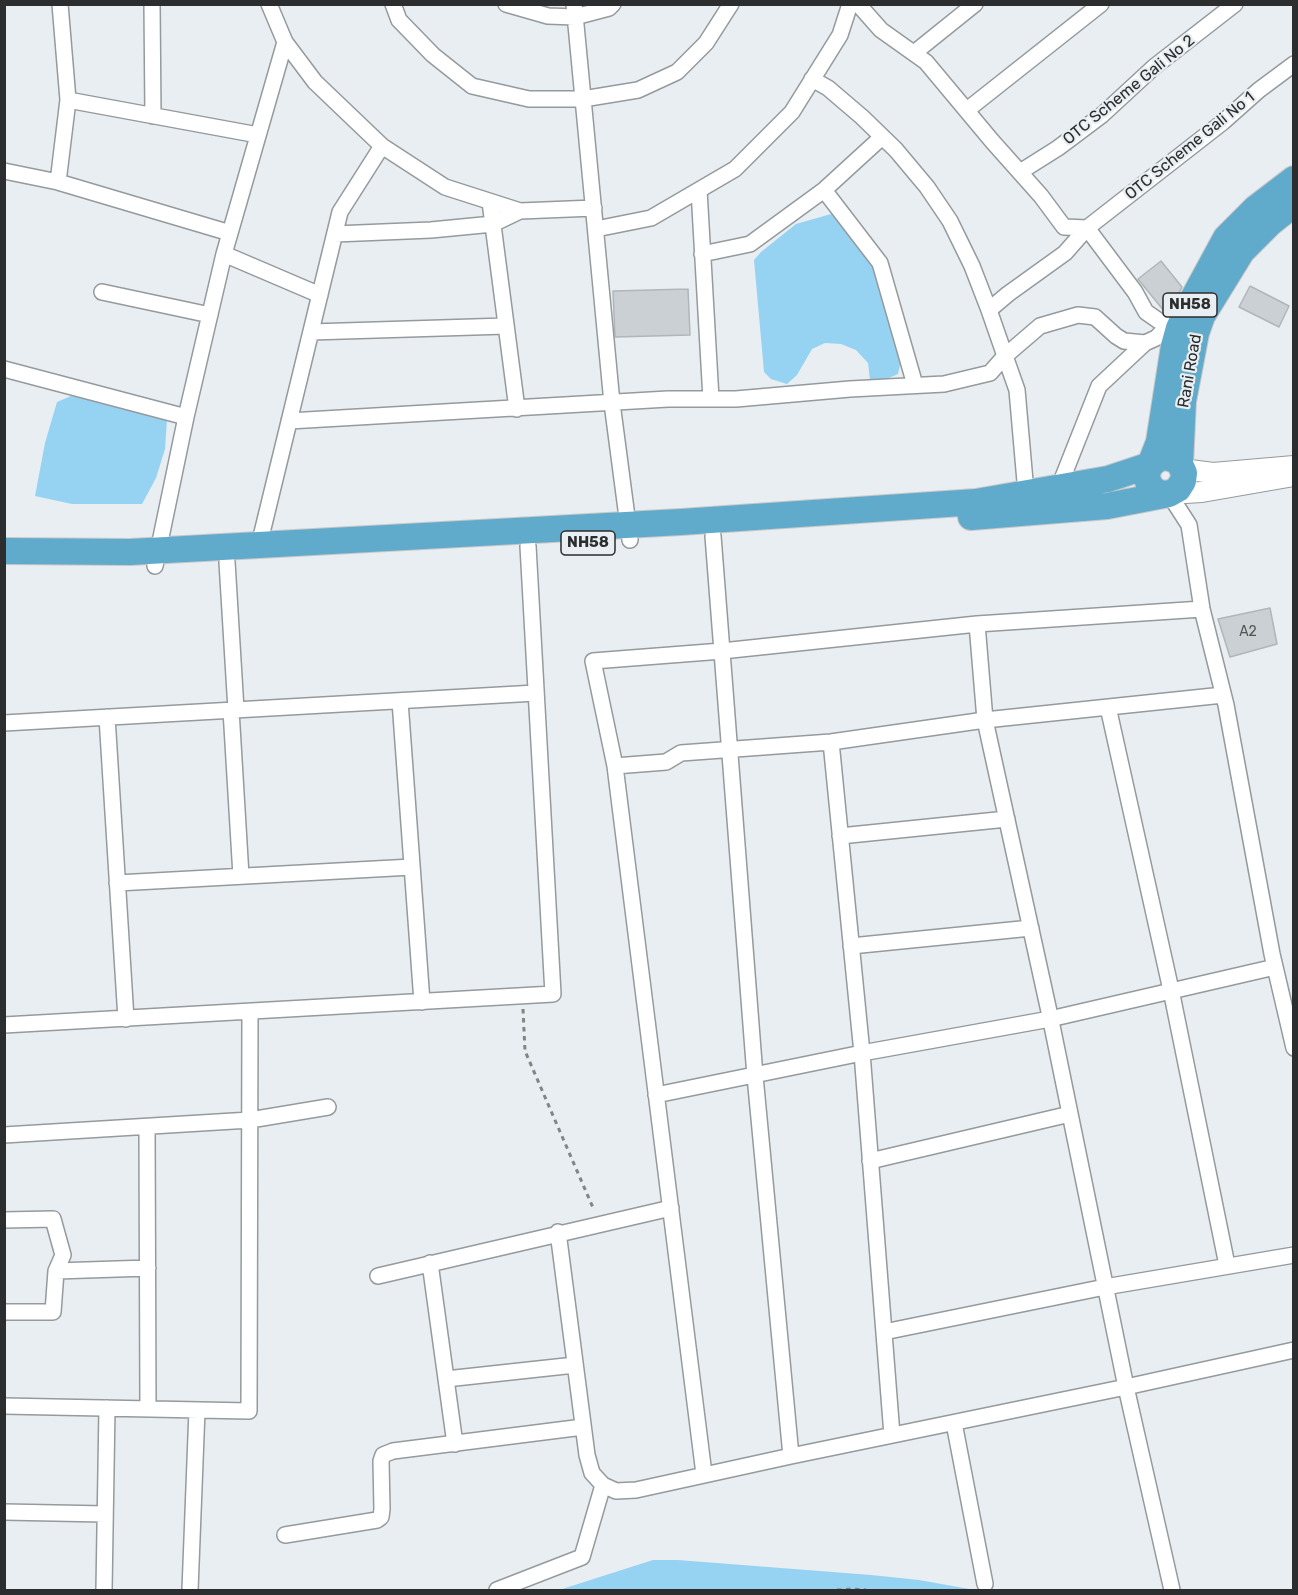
<!DOCTYPE html>
<style>
body{margin:0}
#map{position:relative;width:1298px;height:1595px;overflow:hidden;background:#e8eef1;font-family:Rubik,sans-serif}
canvas{display:block}
.frame{position:absolute;inset:0;border:6px solid #2b2d2e;pointer-events:none}
</style>
<div id="map">
<canvas width="1298" height="1595"></canvas>
<div class="frame"></div>
</div>
<script>
const g = document.querySelector('canvas').getContext('2d');
g.lineJoin = 'round';
function paint(path, color) { g.fillStyle = color; g.fill(path, 'evenodd'); }
const shape = rows => new Path2D(rows.map(r => 'M' + r).join(''));
function strokePath(path, color, width, dash) { g.strokeStyle = color; g.lineWidth = width; g.lineCap = dash ? 'butt' : 'round'; g.setLineDash(dash || []); g.stroke(path); }
function drawText(font, color, halo, rows, align = 'center') {
  g.font = font + ' Rubik,sans-serif'; g.lineWidth = 4.5; g.setLineDash([]); g.textBaseline = 'middle'; g.strokeStyle = halo; g.fillStyle = color; for (const [text, x, y, turn = 0] of rows) {
    g.save(); g.translate(x, y); g.rotate((+turn || 0) * Math.PI / 180); g.textAlign = isNaN(turn) ? turn : align; if (halo) g.strokeText(text, 0, 0); g.fillText(text, 0, 0); g.restore();
  }
}
paint(shape([
 [831,214,855,235,872,257,899,338,900,365,898,374,884,380,870,380,868,363,856,350,841,344,825,343,812,349,797,375,787,384,771,379,764,372,754,260,761,252,796,224],
 [71,396,147,410,167,420,165,449,156,478,142,504,72,504,35,496,45,443,57,402],
 [653,1560,678,1560,871,1575,919,1580,975,1590,559,1590]
]), '#96d3f2');
const building = shape([
 [1161,261,1182,287,1174,303,1164,311,1138,279,1161,261],
 [1250,286,1289,306,1279,327,1239,307,1250,286],
 [688,289,690,335,615,337,613,291,688,289],
 [1270,608,1277,644,1230,657,1218,619,1270,608]
]);
paint(building, '#cad0d3');
strokePath(building, '#b0b6b9', 1.5);
const minor = shape([
 [60,4,68,100,258,135],
 [152,4,153,116],
 [269,4,285,42,315,82,382,146,445,187,520,211,594,208],
 [393,4,399,20,433,55,472,86,529,99,583,99,638,90,677,72,706,43,731,4],
 [506,4,548,16,575,17,609,8,613,4],
 [574,4,612,403,630,540],
 [858,4,881,30,926,62,992,141,1041,196,1064,227,1087,228,1135,292,1146,312,1159,321,1185,330],
 [914,53,975,4],
 [812,79,828,88,862,117,896,150,927,187,950,221,972,266,989,310],
 [68,100,58,182,230,233],
 [967,110,1101,4],
 [4,171,58,182],
 [1020,172,1058,148,1102,115,1154,67,1235,4],
 [699,190,711,399],
 [824,190,880,263,915,385],
 [490,202,517,409],
 [596,229,651,218,735,169,792,112,840,35,850,4],
 [335,234,431,230,493,224,520,211],
 [224,254,320,295],
 [702,254,750,244,824,190,882,137],
 [102,292,210,315],
 [311,332,506,326],
 [4,369,186,417],
 [289,421,668,399,736,399,850,389,944,384,990,373,1005,356,989,310,1008,294,1065,253,1087,228,1223,122,1259,90,1294,64],
 [1059,487,1099,386,1145,343],
 [1026,493,1017,390,1005,356,1040,326,1078,315,1095,317,1116,336,1124,341,1145,343,1156,338,1164,330,1179,328],
 [1169,494,1189,525,1202,609,1226,705,1272,954,1294,1048],
 [713,536,755,1076,791,1456],
 [259,545,340,212,382,146],
 [227,562,236,710],
 [155,566,186,417,224,254,285,42],
 [977,624,985,720,1050,1016,1126,1387,1172,1590],
 [400,701,422,1002],
 [1108,707,1171,990,1227,1265],
 [231,710,241,876],
 [107,717,126,1019],
 [4,723,536,693],
 [831,742,862,1053,892,1435],
 [615,766,666,762,681,753,831,742,985,720,1223,695],
 [840,836,1007,819],
 [117,883,412,867],
 [851,946,1031,928],
 [4,1025,553,994,528,546],
 [656,1095,862,1053,1050,1019,1275,967],
 [147,1127,148,1409],
 [4,1135,250,1120,328,1107],
 [870,1161,1070,1114],
 [4,1220,53,1219,63,1255,56,1271],
 [558,1232,587,1455,592,1473,603,1485,616,1491,636,1490,791,1456,1126,1387,1294,1350],
 [430,1263,455,1444],
 [378,1276,671,1208],
 [4,1312,53,1312,56,1271,148,1268],
 [884,1332,1105,1287,1294,1255],
 [446,1379,575,1365],
 [4,1406,249,1411,250,1012],
 [954,1423,985,1584],
 [704,1474,615,766,593,661,722,651,977,624,1202,609],
 [4,1512,105,1514],
 [285,1535,377,1520,381,1517,382,1509,381,1461,383,1455,393,1451,583,1427],
 [104,1590,107,1408],
 [190,1590,197,1410],
 [497,1590,582,1557,603,1485]
]);
const tertiary = shape([
 [1180,464,1190,470,1213,473,1294,466],
 [1169,494,1202,492,1294,476]
]);
const trunk = shape([
 [1180,464,1183,401,1196,333,1202,316,1242,251,1270,223,1294,204],
 [971,517,1107,506,1169,494,1178,489,1183,481,1184,473,1180,464,1175,460,1166,457,1158,459,1150,465,1147,474,1148,482,1152,488,1158,493,1169,494],
 [4,551,130,552,681,522,976,502,1108,479,1150,465,1159,442,1174,346,1179,328,1188,308,1226,238,1256,208,1294,179]
]);
strokePath(minor, '#959a9d', 18);
strokePath(tertiary, '#959a9d', 22);
strokePath(trunk, '#c8c8c9', 28);
strokePath(shape([
 [523,1009,525,1051,594,1210],
 [837,1590,852,1589,866,1590]
]), '#818586', 3, [4.5, 4.5]);
strokePath(minor, '#fff', 15);
strokePath(tertiary, '#fff', 20);
strokePath(trunk, '#60aacb', 26);
drawText('14px', '#535657', null, [
 ["A2",1248,632]
]);
for (const [x, y, w] of [
 [1190,305,54],
 [588,543,54]
]) { const box = new Path2D(); box.roundRect(x - w / 2, y - 12, w, 24, 4.5); g.fillStyle = '#e8eef1'; g.fill(box); strokePath(box, '#2b2d2e', 1.5); }
drawText('bold 15px', '#2b2d2e', null, [
 ["NH58",1190,305],
 ["NH58",588,543]
]);
drawText('16px', '#2b2d2e', '#e8eef1', [
 ["OTC Scheme Gali No 2",1129,90,-39],
 ["OTC Scheme Gali No 1",1190,146,-39],
 ["Rani Road",1190,371,-80]
]);
</script>
